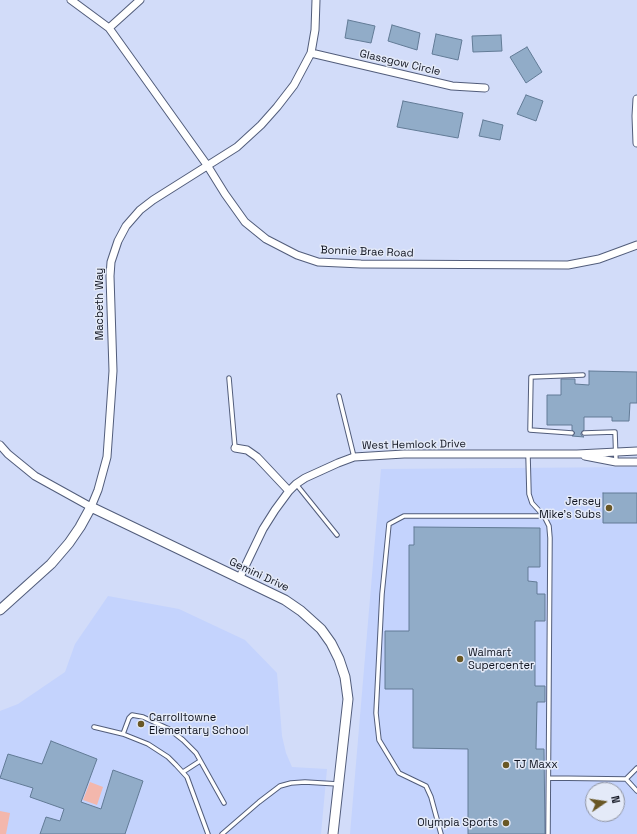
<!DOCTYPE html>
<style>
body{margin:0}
#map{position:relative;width:637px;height:834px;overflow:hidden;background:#d2dcf9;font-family:"Space Grotesk",sans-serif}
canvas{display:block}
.north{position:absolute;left:585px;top:782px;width:40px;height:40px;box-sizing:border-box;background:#e4eaf8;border:1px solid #8f94a2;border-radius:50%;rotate:77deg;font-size:11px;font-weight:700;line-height:16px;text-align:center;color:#101420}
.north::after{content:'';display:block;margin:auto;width:14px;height:18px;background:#695725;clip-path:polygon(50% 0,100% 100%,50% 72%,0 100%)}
</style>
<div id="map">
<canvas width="637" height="834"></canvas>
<div class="north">N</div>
</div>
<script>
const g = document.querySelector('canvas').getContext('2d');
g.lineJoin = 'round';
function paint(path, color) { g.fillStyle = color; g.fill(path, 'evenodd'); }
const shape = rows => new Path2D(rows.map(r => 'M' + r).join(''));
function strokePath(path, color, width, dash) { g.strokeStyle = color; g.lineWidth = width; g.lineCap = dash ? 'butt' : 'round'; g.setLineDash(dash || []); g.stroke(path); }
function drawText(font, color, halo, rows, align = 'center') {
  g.font = font + ' "Space Grotesk",sans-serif'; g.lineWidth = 3; g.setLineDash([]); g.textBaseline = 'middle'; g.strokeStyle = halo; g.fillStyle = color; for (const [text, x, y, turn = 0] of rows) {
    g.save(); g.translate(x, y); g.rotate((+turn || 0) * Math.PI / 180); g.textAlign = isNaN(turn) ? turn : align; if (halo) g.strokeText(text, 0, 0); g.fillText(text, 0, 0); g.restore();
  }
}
paint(shape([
 [637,467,637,834,350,834,381,469],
 [593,790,617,790,617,814,593,814],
 [108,596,179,609,245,640,277,673,282,736,286,753,292,767,327,769,321,834,0,834,0,711,18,704,65,672,75,644]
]), '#c4d3fd');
paint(shape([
 [90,782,103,787,97,805,83,800],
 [0,811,10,813,6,834,0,834]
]), '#f3b7ac');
const building = shape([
 [348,20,375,26,371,43,345,38,348,20],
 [392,25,420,33,417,50,388,41,392,25],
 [436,34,462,40,458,60,432,54,436,34],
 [501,35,502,51,473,52,472,36,501,35],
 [527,47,542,72,526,83,510,57,527,47],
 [526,95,543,101,536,121,517,114,526,95],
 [403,101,463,113,458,138,397,127,403,101],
 [483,120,503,125,500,140,479,136,483,120],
 [589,371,637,372,637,403,630,403,629,421,612,421,612,417,584,417,584,430,581,433,581,435,584,437,572,436,575,433,572,430,572,425,547,425,547,395,561,395,561,379,575,379,575,384,589,385,589,371],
 [603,493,637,493,637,523,603,523,603,493],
 [414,527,540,528,540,567,528,567,528,581,537,582,537,594,545,594,545,621,535,621,535,686,545,686,545,702,537,702,536,749,544,749,545,834,468,834,468,749,413,748,413,689,385,689,385,631,409,631,409,545,414,545,414,527],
 [51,741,97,759,81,802,101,809,113,770,143,781,125,834,40,834,46,817,60,821,64,809,30,797,33,788,0,778,8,754,42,764,51,741]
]);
paint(building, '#91acc8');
strokePath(building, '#627b96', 1);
const service = shape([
 [229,378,235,448],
 [339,396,354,457],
 [572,433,530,430,531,377,583,375],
 [584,433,615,432,616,462],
 [528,455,529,494,532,503,544,516,549,526,550,538,548,834],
 [296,484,337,535],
 [94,727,123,734,148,744,168,757,176,765,187,777,208,834],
 [123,734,129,718,132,715,143,717,169,729,183,740,196,753,224,803],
 [183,772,200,761],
 [549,778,626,779,637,791],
 [626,779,637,768],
 [222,834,259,802,280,786,291,783,305,782,338,784],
 [441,834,431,797,426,786,399,773,379,740,376,713,382,594,389,524,404,516,544,516]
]);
const minor = shape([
 [71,0,109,28,207,165,225,194,245,222,266,239,297,255,318,262,361,264,568,265,599,259,637,245],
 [109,28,140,0],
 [311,53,452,86,485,88],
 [637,99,636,116,637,143],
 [0,445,8,454,35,476,91,507,98,490,107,457,113,371,110,276,111,262,118,241,126,226,140,210,153,200,237,147,261,125,277,107,294,85,311,53,315,30,316,0],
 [235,448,247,450,257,457,289,491],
 [585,456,616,462,637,462],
 [239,579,263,529,275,510,289,491,296,484,305,478,338,463,354,457,404,454,577,454,637,451]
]);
const tertiary = shape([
 [0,610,51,564,69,543,80,527,91,507,285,600,301,611,321,629,331,643,339,659,345,677,348,699,333,834]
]);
strokePath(service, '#525d7b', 5.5);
strokePath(minor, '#525d7b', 9);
strokePath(tertiary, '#525d7b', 11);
strokePath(service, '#fff', 3.5);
strokePath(minor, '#fff', 7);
strokePath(tertiary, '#fff', 9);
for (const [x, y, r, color] of [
 [609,508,4,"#695725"],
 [460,659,4,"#695725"],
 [141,724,4,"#695725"],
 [506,765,4,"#695725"],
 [506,823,4,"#695725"]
]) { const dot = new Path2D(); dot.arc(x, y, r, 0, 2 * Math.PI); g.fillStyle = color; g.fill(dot); strokePath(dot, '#e4eaf8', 1.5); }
drawText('11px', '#101420', '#e4eaf8', [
 ["Glassgow Circle",400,63,13],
 ["Bonnie Brae Road",367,252,2],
 ["Macbeth Way",100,304,-90],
 ["West Hemlock Drive",414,445,-1],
 ["Gemini Drive",259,575,25]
]);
drawText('11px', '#101420', '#e4eaf8', [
 ["Jersey",601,502,"right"],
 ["Mike's Subs",601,515,"right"],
 ["Walmart",468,653],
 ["Supercenter",468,666],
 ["Carrolltowne",149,718],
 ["Elementary School",149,731],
 ["TJ Maxx",514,765],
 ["Olympia Sports",498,823,"right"]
], 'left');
</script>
